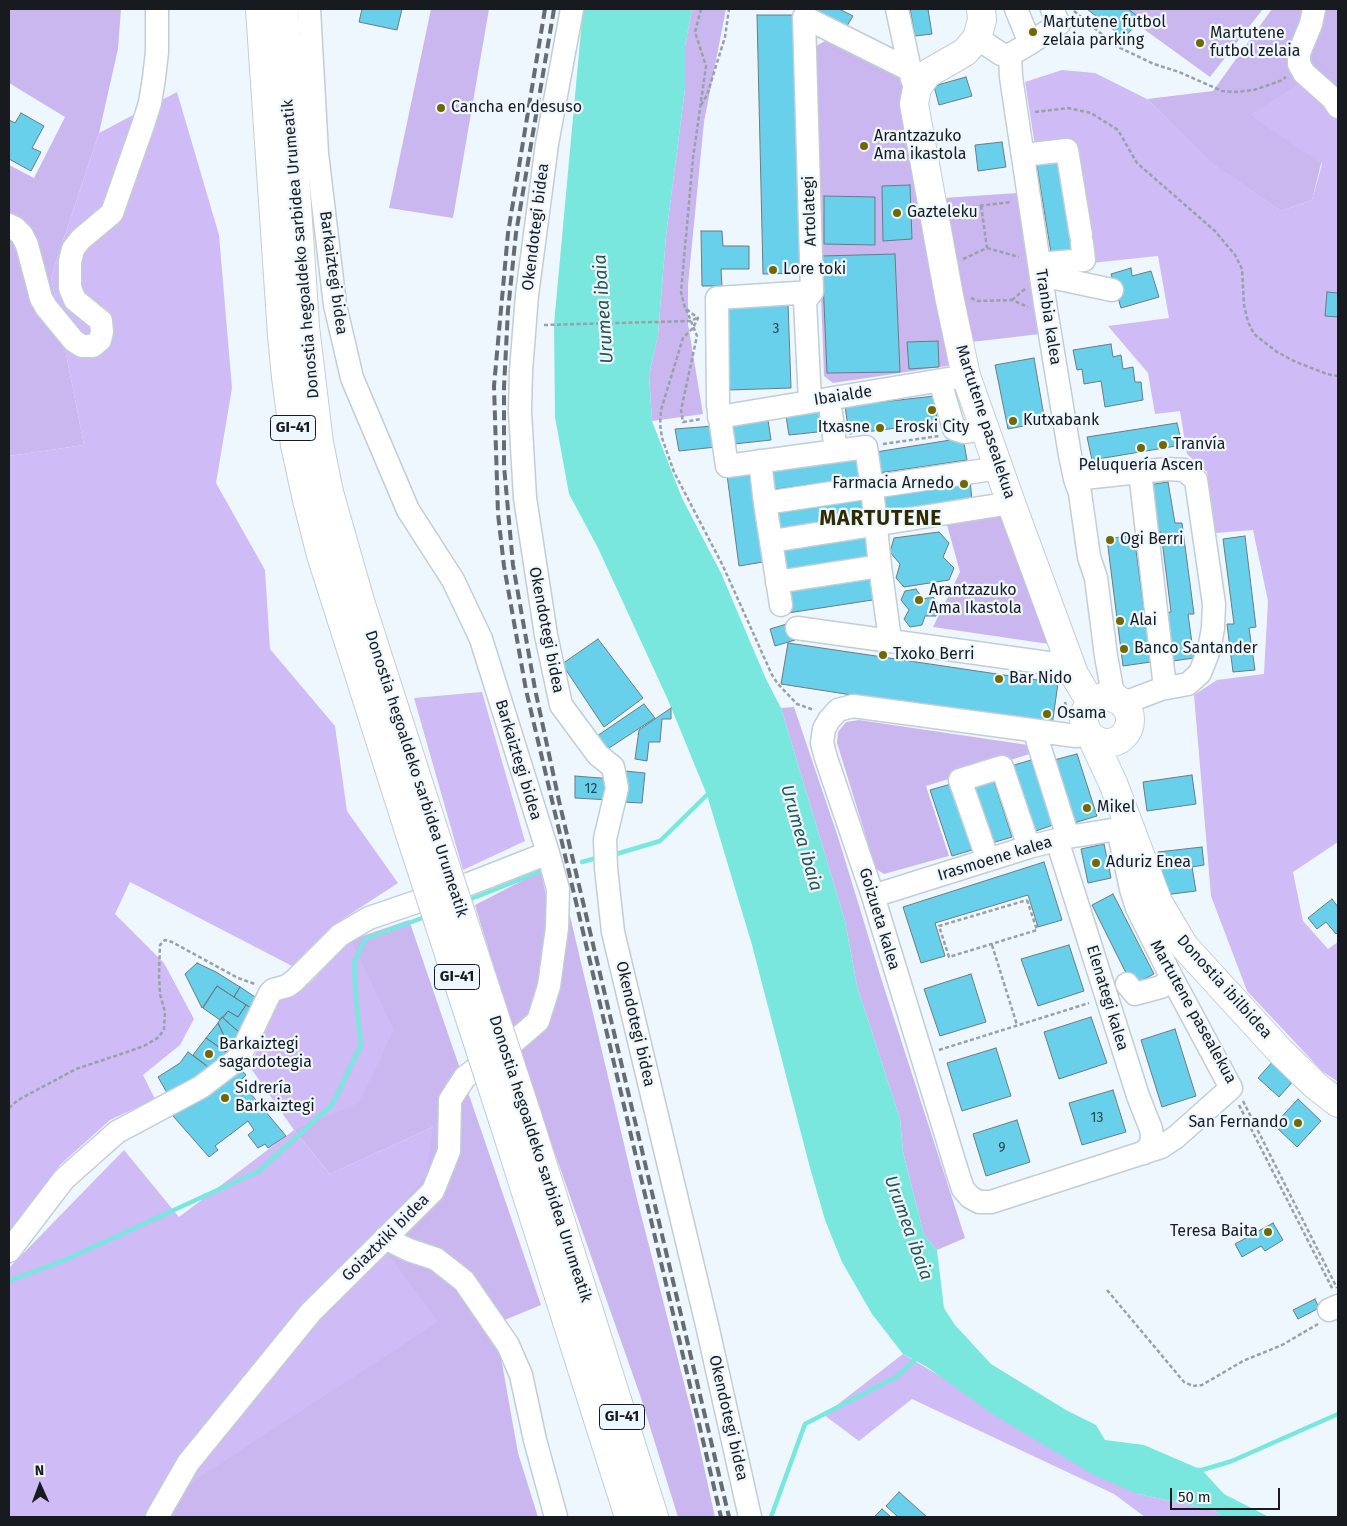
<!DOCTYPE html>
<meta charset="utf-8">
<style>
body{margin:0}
#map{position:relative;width:1347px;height:1526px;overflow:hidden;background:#eef7fe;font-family:"Fira Sans",sans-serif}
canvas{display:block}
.frame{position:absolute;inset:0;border:10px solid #171b1f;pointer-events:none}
.north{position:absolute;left:15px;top:1461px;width:50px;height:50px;-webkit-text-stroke:4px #eef7fe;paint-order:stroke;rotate:358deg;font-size:14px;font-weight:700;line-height:20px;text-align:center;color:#171b1f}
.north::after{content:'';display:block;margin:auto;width:18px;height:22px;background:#171b1f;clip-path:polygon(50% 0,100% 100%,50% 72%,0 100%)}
.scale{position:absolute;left:1170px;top:1488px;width:110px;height:22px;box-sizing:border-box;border:2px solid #171b1f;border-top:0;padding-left:6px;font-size:15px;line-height:18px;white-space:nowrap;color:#171b1f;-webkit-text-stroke:4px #eef7fe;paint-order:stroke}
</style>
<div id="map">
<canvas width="1347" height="1526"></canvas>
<div class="frame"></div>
<div class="north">N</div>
<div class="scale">50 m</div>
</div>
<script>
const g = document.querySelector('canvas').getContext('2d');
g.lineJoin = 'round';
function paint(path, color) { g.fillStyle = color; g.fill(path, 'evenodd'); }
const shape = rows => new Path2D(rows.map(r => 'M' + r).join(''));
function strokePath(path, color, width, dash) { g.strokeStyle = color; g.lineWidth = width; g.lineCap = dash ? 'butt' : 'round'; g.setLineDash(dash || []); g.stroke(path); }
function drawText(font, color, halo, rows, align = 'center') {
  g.font = font + ' "Fira Sans",sans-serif'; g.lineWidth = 4.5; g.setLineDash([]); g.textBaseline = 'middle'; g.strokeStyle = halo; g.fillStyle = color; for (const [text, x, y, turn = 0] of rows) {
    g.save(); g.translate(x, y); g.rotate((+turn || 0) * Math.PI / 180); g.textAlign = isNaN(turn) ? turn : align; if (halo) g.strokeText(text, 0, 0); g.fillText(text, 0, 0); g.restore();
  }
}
paint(shape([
 [9,9,121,9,118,49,99,133,51,277,84,445,9,456,9,165,34,178,65,117,9,83],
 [431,9,489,9,453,218,389,208],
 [692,9,726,9,704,122,688,285,688,324,703,414,652,421,649,375,658,335,666,236,685,89,685,46],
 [1116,9,1263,9,1210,77],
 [1272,9,1338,9,1338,95,1312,200,1281,211,1214,165,1147,99,1213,91],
 [829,39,900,74,953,365,833,383,824,376,812,48],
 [1017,193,1040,334,972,342,944,198],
 [1005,511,1049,644,933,627,960,572,946,521],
 [794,707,838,837,881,978,965,1238,937,1250,924,1235,903,1152,900,1119,857,986,845,921,781,708],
 [859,720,1028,745,1033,753,926,786,949,856,884,874,876,869,837,743,838,732,846,722],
 [541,871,547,901,570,916,636,1195,695,1426,715,1517,678,1517,641,1398,521,1057,475,905],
 [409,920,541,1305,495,1324,518,1453,538,1517,151,1517,376,1237,433,1127,330,1174,294,1130,351,940]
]), '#cbb7f0');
paint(shape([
 [1062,70,1095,73,1147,99,1215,165,1281,211,1312,200,1322,164,1250,115,1301,82,1338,95,1338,842,1293,872,1303,921,1328,949,1338,942,1338,1082,1322,1071,1247,991,1211,896,1194,695,1217,680,1264,674,1268,601,1253,530,1216,533,1207,472,1187,454,1180,411,1155,414,1148,373,1108,326,1169,318,1158,256,1092,263,1035,146,1025,82],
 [177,92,219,235,232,388,216,483,265,570,270,649,335,726,347,811,398,883,332,926,294,967,130,882,115,914,164,963,194,1019,180,1045,143,1075,155,1099,110,1120,60,1165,9,1236,9,456,84,445,51,277,99,133],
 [482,692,525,841,463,870,414,698],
 [351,940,394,1030,359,1103,294,1130,330,1174,433,1127,426,1176,376,1237,438,1322,158,1504,151,1517,9,1517,9,1268,124,1150,179,1217,294,1130,250,1067,281,995,310,983],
 [903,1354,1138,1494,1214,1510,1222,1517,1145,1517,1114,1494,912,1399,859,1441,824,1415]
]), '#cfbbf5');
paint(shape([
 [583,9,692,9,685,46,685,89,666,236,658,335,649,375,652,421,682,498,721,573,766,679,781,708,845,921,857,986,900,1119,903,1152,924,1235,937,1250,944,1308,955,1325,991,1364,1066,1410,1096,1425,1105,1440,1144,1445,1202,1470,1224,1494,1269,1517,1222,1517,1214,1510,1138,1494,1092,1474,991,1413,927,1367,903,1354,872,1314,842,1262,825,1220,809,1164,752,945,707,795,668,700,598,548,569,494,555,417,554,324]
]), '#79e7de');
strokePath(shape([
 [613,855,660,841,710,792],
 [582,862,600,857],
 [466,901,544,870],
 [9,1281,65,1260,259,1171,332,1105,361,1045,356,1000,354,963,365,939,428,916],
 [1196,1470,1202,1470,1232,1461,1338,1414],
 [771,1517,805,1424,896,1377,918,1357]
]), '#79e7de', 4.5);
const building = shape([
 [362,9,402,9,397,30,359,22,362,9],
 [804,9,839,9,853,16,844,31,804,9],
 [910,9,928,9,932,34,915,36,910,9],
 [1087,9,1128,9,1141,19,1124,38,1087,9],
 [757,15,793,15,801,273,763,274,757,15],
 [966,77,972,96,939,105,934,86,966,77],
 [21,113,44,126,32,148,41,152,31,171,9,159,9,120,15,123,21,113],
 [1002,142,1006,167,978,171,975,145,1002,142],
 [1060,156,1075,255,1052,259,1036,160,1060,156],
 [910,185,912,239,883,241,882,186,910,185],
 [824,196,875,197,875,245,824,244,824,196],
 [701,231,722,231,723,246,749,246,749,269,721,269,722,286,702,286,701,231],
 [895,254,900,372,827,373,822,256,895,254],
 [1131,268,1132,276,1151,271,1159,297,1121,308,1111,274,1131,268],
 [1327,292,1338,293,1338,317,1325,316,1327,292],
 [788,302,791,388,728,390,726,305,788,302],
 [938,341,939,367,909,369,907,342,938,341],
 [1111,344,1113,357,1121,355,1123,369,1133,367,1135,382,1141,382,1143,400,1105,407,1101,381,1084,384,1082,369,1077,370,1073,350,1111,344],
 [1034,358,1045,422,1008,429,995,365,1034,358],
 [935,396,937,423,849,434,845,406,935,396],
 [824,410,827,431,789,435,786,416,824,410],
 [768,420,771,440,734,444,731,423,768,420],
 [1177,423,1182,445,1092,460,1087,437,1177,423],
 [713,426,716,447,679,451,675,429,713,426],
 [963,438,967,460,879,473,876,452,963,438],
 [856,455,859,478,769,490,766,468,856,455],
 [749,471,763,562,739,566,727,475,749,471],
 [970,479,972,501,884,514,882,492,970,479],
 [1168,482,1175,523,1182,523,1194,614,1188,614,1194,658,1173,661,1165,613,1171,612,1161,532,1154,533,1148,485,1168,482],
 [863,496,866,518,775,531,773,509,863,496],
 [939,532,949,543,943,557,954,568,949,580,904,587,896,578,900,564,890,552,894,538,939,532],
 [869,535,872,558,781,571,776,547,869,535],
 [1134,535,1151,662,1123,666,1107,539,1134,535],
 [1245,536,1256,627,1249,628,1255,670,1233,672,1227,624,1234,624,1223,539,1245,536],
 [875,575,879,599,788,613,784,590,875,575],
 [916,589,923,599,933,597,940,606,936,616,925,616,922,625,910,627,904,619,909,610,901,600,905,591,916,589],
 [790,623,795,640,775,646,770,629,790,623],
 [598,639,643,698,604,727,562,664,598,639],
 [788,643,1058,683,1052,726,781,684,788,643],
 [644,704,655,718,606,750,597,736,644,704],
 [671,708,671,719,662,719,660,742,649,742,647,761,635,759,639,730,671,708],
 [1077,754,1097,816,1074,823,1054,760,1077,754],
 [1031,760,1053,825,1033,832,1011,766,1031,760],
 [625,771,645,773,642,803,622,802,625,771],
 [991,772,1012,837,992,843,971,778,991,772],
 [1192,775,1196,804,1147,811,1143,782,1192,775],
 [575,776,613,779,610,800,575,798,575,776],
 [951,784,972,850,952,856,930,790,951,784],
 [1104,844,1111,878,1088,883,1081,849,1104,844],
 [1202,847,1204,865,1192,867,1196,891,1164,895,1158,852,1202,847],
 [1044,862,1062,920,1038,927,1028,895,935,923,945,956,921,963,903,907,1044,862],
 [1113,894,1154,974,1132,985,1092,905,1113,894],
 [1332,899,1338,907,1338,932,1336,934,1326,922,1317,929,1308,918,1332,899],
 [1069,945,1084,991,1038,1006,1021,959,1069,945],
 [197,963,216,972,240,987,234,997,217,986,202,1008,185,974,197,963],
 [971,974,986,1022,940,1036,924,989,971,974],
 [217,986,246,1005,238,1017,228,1011,220,1020,203,1008,217,986],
 [240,987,255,997,251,1008,234,997,240,987],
 [246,1005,251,1008,239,1032,223,1018,228,1011,238,1017,246,1005],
 [222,1017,241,1034,233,1044,224,1036,218,1023,222,1017],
 [1091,1017,1107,1063,1059,1079,1044,1032,1091,1017],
 [218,1023,224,1036,233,1044,226,1052,206,1038,218,1023],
 [1175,1029,1196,1096,1162,1107,1141,1040,1175,1029],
 [206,1038,226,1052,212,1070,193,1055,206,1038],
 [996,1048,1011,1096,962,1111,947,1063,996,1048],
 [188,1052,212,1070,170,1098,158,1077,180,1063,188,1052],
 [1275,1059,1296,1078,1279,1097,1258,1078,1275,1059],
 [237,1065,246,1075,240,1081,286,1136,268,1148,265,1144,258,1148,248,1135,254,1130,248,1121,215,1146,218,1150,209,1157,173,1116,237,1065],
 [1113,1090,1126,1132,1082,1145,1069,1103,1113,1090],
 [1298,1099,1321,1121,1297,1147,1274,1125,1298,1099],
 [1017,1120,1030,1162,986,1176,973,1134,1017,1120],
 [1273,1223,1283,1240,1265,1251,1261,1246,1242,1257,1235,1244,1273,1223],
 [1315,1299,1319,1308,1298,1319,1293,1310,1315,1299],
 [899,1492,927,1517,898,1517,886,1506,899,1492],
 [882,1509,891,1517,874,1517,882,1509]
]);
paint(building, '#68d0ea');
strokePath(building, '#6d7b7f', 1);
const minor = shape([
 [572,9,547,144,527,295,521,371,520,411,525,498,546,635,561,705,598,755,613,767,617,788,605,839,606,868,613,932,707,1325,750,1517],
 [897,9,912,79],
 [1314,9,1311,24,1299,53,1299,64,1304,73,1332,98,1338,107],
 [977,38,1001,54,1010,55],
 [1030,43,1059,24,1052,9],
 [1010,55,1011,77,1046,310,1070,455,1075,479,1080,493,1089,557,1096,578,1106,656,1112,689,1121,702,1132,700,1161,689,1188,684,1200,673,1209,650,1213,628,1214,604,1196,480,1184,470,1167,469,1075,479],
 [1010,55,1030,43,1016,9],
 [1023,155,1067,150,1081,235],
 [9,225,15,228,22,235,27,245,41,298,46,307,74,341,82,346,93,346,100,340,102,332,101,321,75,300,70,288,70,262,73,249,81,239,112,213,143,125,150,103,154,78,157,52,157,9],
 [1039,264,1084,260,1082,243],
 [1041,275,1112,290],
 [812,292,717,298,718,405,727,466,866,447,872,488,880,566,890,640],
 [940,381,954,429,964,432,985,429],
 [810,401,805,301,812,292,804,17,908,69],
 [831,413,836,451],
 [719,417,966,376],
 [760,461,765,503,999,468],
 [1140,472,1165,688],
 [765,503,781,605],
 [772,541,1011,503],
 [777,582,880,566],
 [797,628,1048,663,1059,662,1069,658],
 [1087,730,1076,736,853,706,838,710,829,720,824,729,822,743,826,758,873,896,958,1174,963,1189,970,1197,979,1202,991,1202,1161,1147,1176,1137,1231,1088,1172,978,1137,908,1131,889,1118,829],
 [1037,731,1037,739,1068,837],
 [1057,840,1138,1096,1151,1129,1152,1136,1151,1144,1144,1153],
 [988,860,960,780,1002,767,1029,847],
 [873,896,1029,847,1068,837,1118,829,1129,822],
 [1127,984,1135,994,1161,987,1172,978],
 [385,1238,409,1250,436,1259,464,1281,508,1345,521,1375,535,1440,556,1517],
 [9,1251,64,1179,117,1132,201,1087,239,1058,270,993,273,990,287,986,294,981,340,935,369,918,469,884,548,853,481,639,453,580,408,510,352,378,335,305,317,153,309,9],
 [1329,1310,1338,1306],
 [157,1517,188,1463,311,1312,433,1191,449,1151,450,1100,465,1077,516,1040,538,1021,549,986,557,928,558,889,548,853]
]);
const major = shape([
 [981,9,982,20,977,38,965,52,927,74,917,88,914,104,949,296,966,376,1011,503,1074,674,1091,703],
 '1084 720a23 23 0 1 1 46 0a23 23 0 1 1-46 0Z',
 [1092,738,1113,783,1158,902,1184,946,1280,1051,1316,1086,1338,1103]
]);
const highway = shape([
 [260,9,282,335,286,377,295,445,307,500,321,555,409,831],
 [284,9,305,327,319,443,329,492,360,601,432,825],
 [527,1115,654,1517],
 [504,1123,629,1517]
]);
strokePath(minor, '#c2cdd6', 25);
strokePath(major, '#c2cdd6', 30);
strokePath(highway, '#c2cdd6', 30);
strokePath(shape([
 [701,9,695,32,706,66,693,158,681,292,685,308,698,318,693,328,683,338,661,410,660,424,662,438,674,472,723,566,772,675,778,684,797,704,814,710],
 [1074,11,1116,46,1154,64,1179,72,1222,91,1236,92,1254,90,1280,81,1286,77],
 [701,105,707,95,725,37,729,9],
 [1035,112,1068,108,1091,113,1118,130,1137,163,1215,231,1235,255,1242,269,1244,305,1248,322,1254,334,1277,352,1296,362,1327,374,1338,376],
 [954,209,1011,202],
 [987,248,1019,257],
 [963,259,987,248,981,205],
 [971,298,978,301,1012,300,1028,307],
 [1012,300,1025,289],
 [686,309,697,336,681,410,683,422,702,419],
 [544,325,691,321,697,318],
 [883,444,939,436],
 [1065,702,1069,716],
 [1027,900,1037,930,949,957,939,926,1027,900],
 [992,945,1017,1025],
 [939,1050,1089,1003],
 [1243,1101,1337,1288],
 [1239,1105,1333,1290],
 [9,1108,18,1100,76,1069,127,1052,144,1046,159,1037,164,1029,165,1012,160,994,159,976,160,945,165,940,172,942,238,978,255,984],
 [1107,1290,1184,1382,1193,1386,1202,1385,1243,1361,1282,1345,1318,1324]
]), '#99a0a6', 2.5, [4, 2.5]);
strokePath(minor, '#fff', 22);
strokePath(major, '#fff', 28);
strokePath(highway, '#fff', 28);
strokePath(shape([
 [545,9,508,233,494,386,498,514,504,566,526,690,721,1517],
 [554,9,516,233,508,310,504,387,504,466,513,565,535,689,559,801,729,1517]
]), '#666c71', 4, [10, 5]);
const highwayBridge = shape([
 [432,825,527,1115],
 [409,831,504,1123]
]);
strokePath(highwayBridge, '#c2cdd6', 30, []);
strokePath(highwayBridge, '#fff', 28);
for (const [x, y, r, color] of [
 [1033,32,5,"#716900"],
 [1200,43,5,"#716900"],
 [441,108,5,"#716900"],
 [864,146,5,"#716900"],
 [897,213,5,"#716900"],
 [773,270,5,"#716900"],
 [932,410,5,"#716900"],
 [1013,421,5,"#716900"],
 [880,428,5,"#716900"],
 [1163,445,5,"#716900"],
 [1141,448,5,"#716900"],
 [964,484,5,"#716900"],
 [1110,540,5,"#716900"],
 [919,600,5,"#716900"],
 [1120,621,5,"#716900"],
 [1124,649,5,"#716900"],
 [883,655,5,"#716900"],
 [999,679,5,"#716900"],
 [1047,714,5,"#716900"],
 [1087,808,5,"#716900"],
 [1096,863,5,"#716900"],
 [209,1054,5,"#716900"],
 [225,1098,5,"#716900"],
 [1298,1123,5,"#716900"],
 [1268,1232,5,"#716900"]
]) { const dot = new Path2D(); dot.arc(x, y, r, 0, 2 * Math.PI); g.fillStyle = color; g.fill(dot); strokePath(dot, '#eef7fe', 2); }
drawText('14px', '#2b4852', null, [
 ["3",776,329],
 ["12",591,789],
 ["13",1097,1118],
 ["9",1002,1148]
]);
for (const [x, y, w] of [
 [293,428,45],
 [457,977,45],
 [622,1417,45]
]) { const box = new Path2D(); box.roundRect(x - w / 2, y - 12.5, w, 25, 4); g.fillStyle = '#eef7fe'; g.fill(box); strokePath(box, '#171b1f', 1); }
drawText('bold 15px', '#171b1f', null, [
 ["GI-41",293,428],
 ["GI-41",457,977],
 ["GI-41",622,1417]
]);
drawText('16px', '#171b1f', '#eef7fe', [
 ["Martutene futbol",1043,23],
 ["zelaia parking",1043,41],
 ["Martutene",1210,34],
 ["futbol zelaia",1210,52],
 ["Cancha en desuso",451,108],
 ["Arantzazuko",874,137],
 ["Ama ikastola",874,155],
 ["Gazteleku",907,213],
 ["Lore toki",783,270],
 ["Kutxabank",1023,421],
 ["Itxasne",870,428,"right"],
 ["Eroski City",932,428,"center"],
 ["Tranvía",1173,445],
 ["Peluquería Ascen",1141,466,"center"],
 ["Farmacia Arnedo",954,484,"right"],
 ["Ogi Berri",1120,540],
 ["Arantzazuko",929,591],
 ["Ama Ikastola",929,609],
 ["Alai",1130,621],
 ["Banco Santander",1134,649],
 ["Txoko Berri",893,655],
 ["Bar Nido",1009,679],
 ["Osama",1057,714],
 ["Mikel",1097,808],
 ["Aduriz Enea",1106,863],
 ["Barkaiztegi",219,1045],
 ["sagardotegia",219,1063],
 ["Sidrería",235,1089],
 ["Barkaiztegi",235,1107],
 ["San Fernando",1288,1123,"right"],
 ["Teresa Baita",1258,1232,"right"]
], 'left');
drawText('16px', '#171b1f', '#eef7fe', [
 ["Artolategi",810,211,-92],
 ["Okendotegi bidea",536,227,-83],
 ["Donostia hegoaldeko sarbidea Urumeatik",301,249,-95],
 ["Barkaiztegi bidea",333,273,82],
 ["Tranbia kalea",1048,317,81],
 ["Ibaialde",843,396,-9],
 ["Martutene pasealekua",985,422,72],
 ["Okendotegi bidea",546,630,79],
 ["Barkaiztegi bidea",518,760,73],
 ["Donostia hegoaldeko sarbidea Urumeatik",416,774,72],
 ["Irasmoene kalea",995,859,-17],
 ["Goizueta kalea",879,919,73],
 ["Donostia ibilbidea",1224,987,48],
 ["Elenategi kalea",1107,998,73],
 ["Martutene pasealekua",1193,1012,61],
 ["Okendotegi bidea",635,1024,77],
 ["Donostia hegoaldeko sarbidea Urumeatik",540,1159,72],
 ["Goiaztxiki bidea",386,1238,-45],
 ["Okendotegi bidea",728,1418,77]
]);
drawText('italic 18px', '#245551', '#eef7fe', [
 ["Urumea ibaia",604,309,-94],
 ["Urumea ibaia",801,838,74],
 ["Urumea ibaia",908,1228,70]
]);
g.letterSpacing = '1px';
drawText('bold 21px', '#2f2a00', '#eef7fe', [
 ["MARTUTENE",881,519]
]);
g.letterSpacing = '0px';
</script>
